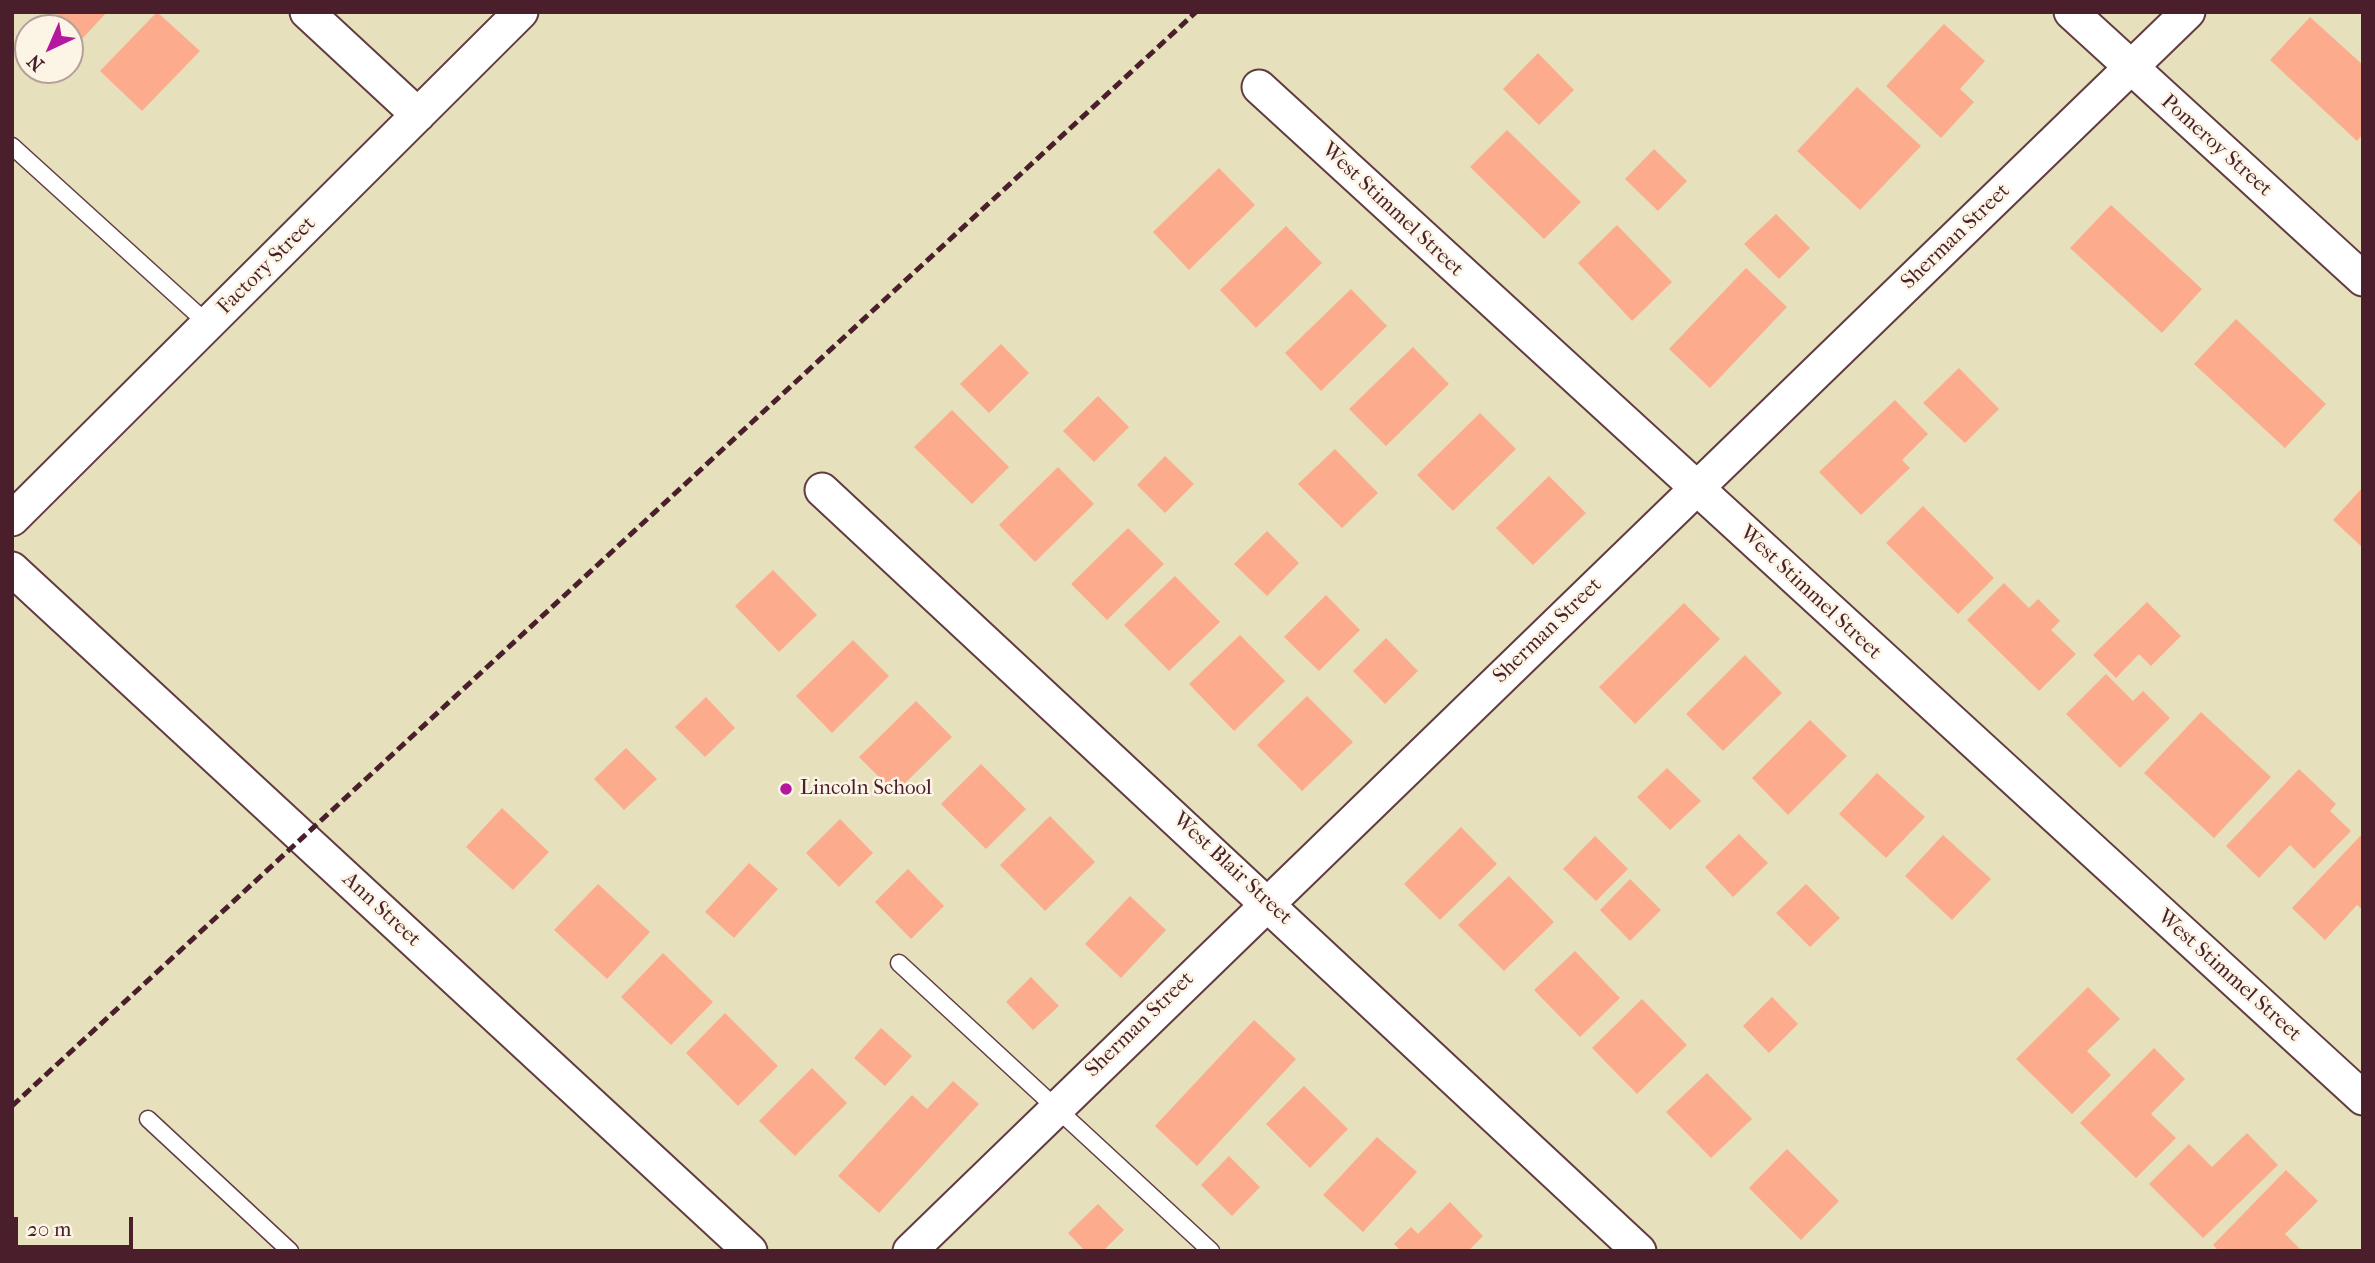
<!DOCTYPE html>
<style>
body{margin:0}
#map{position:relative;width:2375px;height:1263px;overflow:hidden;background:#e7e0bd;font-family:"IM FELL French Canon",serif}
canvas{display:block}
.frame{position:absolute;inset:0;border:14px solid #4a1f2b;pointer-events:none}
.north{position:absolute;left:14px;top:14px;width:70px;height:70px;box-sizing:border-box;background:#fcf5e5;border:2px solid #b59f9b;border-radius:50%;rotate:224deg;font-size:19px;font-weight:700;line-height:28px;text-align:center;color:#4a1f2b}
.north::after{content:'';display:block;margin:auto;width:24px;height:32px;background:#b5179e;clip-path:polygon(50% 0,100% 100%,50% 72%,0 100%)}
.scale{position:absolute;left:14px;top:1217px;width:119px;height:32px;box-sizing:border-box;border:4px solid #4a1f2b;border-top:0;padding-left:9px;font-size:21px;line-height:24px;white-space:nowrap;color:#4a1f2b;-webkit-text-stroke:5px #fcf5e5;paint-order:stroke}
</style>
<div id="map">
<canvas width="2375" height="1263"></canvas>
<div class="frame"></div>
<div class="north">N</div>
<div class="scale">20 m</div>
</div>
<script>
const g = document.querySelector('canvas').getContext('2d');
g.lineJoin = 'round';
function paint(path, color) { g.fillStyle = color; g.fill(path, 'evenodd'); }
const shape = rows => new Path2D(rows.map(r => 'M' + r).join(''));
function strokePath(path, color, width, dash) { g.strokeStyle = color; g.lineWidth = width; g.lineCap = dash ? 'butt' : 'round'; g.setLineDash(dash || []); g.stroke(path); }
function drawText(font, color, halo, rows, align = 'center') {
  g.font = font + ' "IM FELL French Canon",serif'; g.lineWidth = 5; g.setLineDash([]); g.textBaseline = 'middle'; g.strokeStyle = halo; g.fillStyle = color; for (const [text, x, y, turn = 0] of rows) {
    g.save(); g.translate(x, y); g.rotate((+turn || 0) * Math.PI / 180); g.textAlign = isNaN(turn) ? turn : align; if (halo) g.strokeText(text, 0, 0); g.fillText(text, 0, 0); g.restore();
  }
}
paint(shape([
 [55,12,107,12,82,39],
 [157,12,200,51,142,111,100,71],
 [2310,17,2363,65,2363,134,2357,141,2270,60],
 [1944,24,1985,61,1960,89,1974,102,1941,138,1886,86],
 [1538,53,1574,90,1539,125,1503,89],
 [1857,87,1921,146,1860,210,1797,151],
 [1507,130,1581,202,1544,239,1470,167],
 [1654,149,1687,181,1658,211,1625,179],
 [1219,168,1255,205,1189,270,1153,232],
 [2111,205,2202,289,2162,333,2070,248],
 [1776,214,1810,248,1779,279,1744,244],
 [1617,225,1672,282,1632,321,1578,263],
 [1286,226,1322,263,1256,328,1220,290],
 [1746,268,1787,307,1710,388,1669,349],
 [1351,289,1387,326,1321,391,1285,353],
 [2236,319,2326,404,2285,448,2194,364],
 [1001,344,1029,373,989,413,960,384],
 [1413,347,1449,384,1386,446,1349,409],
 [1959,368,1999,409,1965,443,1923,403],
 [1098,396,1129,427,1094,462,1063,431],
 [1895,400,1928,434,1902,460,1910,468,1861,515,1819,472],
 [952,410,1009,467,972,504,914,447],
 [1480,413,1516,449,1453,511,1417,475],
 [1335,449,1378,493,1342,528,1298,484],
 [1165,456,1194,484,1165,513,1137,485],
 [1058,467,1094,504,1035,562,999,525],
 [1549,476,1586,513,1533,565,1496,528],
 [2363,487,2363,548,2333,520],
 [1923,506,1994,578,1958,614,1886,543],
 [1128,528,1164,564,1107,620,1071,584],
 [1267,531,1299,563,1267,596,1234,564],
 [773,570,817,615,779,652,735,606],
 [1175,576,1220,622,1169,671,1124,625],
 [2004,583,2029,608,2038,599,2060,621,2051,630,2076,654,2039,691,1967,620],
 [1326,595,1360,630,1319,671,1284,637],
 [2147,602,2181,636,2151,666,2139,654,2116,678,2093,655],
 [1684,603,1720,639,1635,724,1599,687],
 [1240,635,1285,681,1234,731,1189,684],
 [1386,638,1418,671,1385,704,1353,671],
 [853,640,889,676,832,733,796,696],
 [1745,655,1782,693,1723,751,1686,714],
 [2106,674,2133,701,2143,691,2170,718,2120,768,2066,714],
 [1307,696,1353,742,1302,791,1257,745],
 [706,697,735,728,705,757,675,727],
 [916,701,952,737,895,793,859,757],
 [2201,712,2271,777,2214,838,2144,773],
 [1810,720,1847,756,1788,815,1752,778],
 [626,748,657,779,624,810,594,779],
 [981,764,1026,809,986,849,941,804],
 [1667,768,1701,801,1670,830,1637,797],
 [2299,769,2336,804,2330,811,2351,831,2314,869,2290,845,2259,878,2226,846],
 [1877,773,1925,817,1886,858,1839,814],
 [502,808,549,852,513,890,466,847],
 [1050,816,1095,862,1045,911,1000,865],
 [840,819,873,853,839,887,806,853],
 [1461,827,1497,864,1440,920,1404,884],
 [2363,833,2363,910,2357,905,2325,940,2292,908],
 [1739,834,1768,863,1733,897,1705,867],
 [1943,835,1991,879,1952,920,1905,876],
 [1595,836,1628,869,1596,901,1563,869],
 [749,863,778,889,734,938,705,912],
 [908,869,944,906,911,939,875,902],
 [1509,876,1554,922,1504,971,1458,925],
 [1630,879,1661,910,1630,941,1600,910],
 [598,884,650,932,607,979,554,930],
 [1806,884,1840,918,1810,947,1776,913],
 [1130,896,1166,930,1121,978,1085,944],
 [1575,951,1620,998,1580,1037,1534,990],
 [663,953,713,1002,671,1045,621,997],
 [1031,977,1059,1006,1033,1030,1006,1002],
 [2088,987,2120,1019,2087,1051,2111,1075,2072,1114,2016,1059],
 [1772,997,1798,1024,1769,1053,1743,1026],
 [1642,999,1687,1045,1637,1094,1592,1048],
 [725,1013,778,1066,738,1106,686,1053],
 [1254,1020,1296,1059,1197,1166,1155,1126],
 [881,1028,912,1056,885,1086,854,1058],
 [2154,1048,2185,1079,2151,1114,2176,1138,2136,1178,2080,1123],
 [812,1068,847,1103,795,1156,759,1121],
 [1707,1073,1752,1119,1711,1158,1666,1112],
 [953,1081,979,1104,879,1213,838,1176,912,1095,927,1109],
 [1304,1086,1348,1129,1310,1168,1266,1124],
 [2247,1133,2278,1165,2203,1238,2149,1184,2189,1144,2212,1167],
 [1377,1137,1417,1172,1363,1232,1323,1195],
 [1787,1149,1839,1201,1801,1240,1749,1188],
 [1229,1156,1260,1187,1232,1216,1201,1185],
 [2286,1170,2318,1201,2285,1234,2302,1251,2219,1251,2213,1245],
 [1450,1202,1483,1236,1468,1251,1401,1251,1394,1244,1411,1227,1418,1234],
 [1098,1204,1124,1230,1103,1251,1085,1251,1068,1233]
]), '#fcac8d');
const service = shape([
 [12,146,208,324],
 [899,963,1211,1251],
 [148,1119,290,1251]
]);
const minor = shape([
 [307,12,418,115],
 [2071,12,2363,279],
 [1259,87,2363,1098],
 [822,490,1639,1251],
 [12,519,521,12],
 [12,569,750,1251],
 [910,1251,2188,12]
]);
strokePath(service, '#623c41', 19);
strokePath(minor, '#623c41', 37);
strokePath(service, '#fff', 16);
strokePath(minor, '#fff', 33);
strokePath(shape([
 [12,1106,1196,12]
]), '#4a1f2b', 5, [10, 5]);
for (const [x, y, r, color] of [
 [786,789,7,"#b5179e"]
]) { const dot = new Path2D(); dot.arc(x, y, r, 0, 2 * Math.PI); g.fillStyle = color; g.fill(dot); strokePath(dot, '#fcf5e5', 2.5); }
drawText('21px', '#4a1f2b', '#fcf5e5', [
 ["Pomeroy Street",2216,146,42],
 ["West Stimmel Street",1392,210,43],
 ["Sherman Street",1956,237,-44],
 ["Factory Street",267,266,-45],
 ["West Stimmel Street",1810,593,43],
 ["Sherman Street",1548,631,-44],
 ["West Blair Street",1232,869,43],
 ["Ann Street",381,910,43],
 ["West Stimmel Street",2229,976,42],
 ["Sherman Street",1140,1025,-44]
]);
drawText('21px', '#4a1f2b', '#fcf5e5', [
 ["Lincoln School",800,789]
], 'left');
</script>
